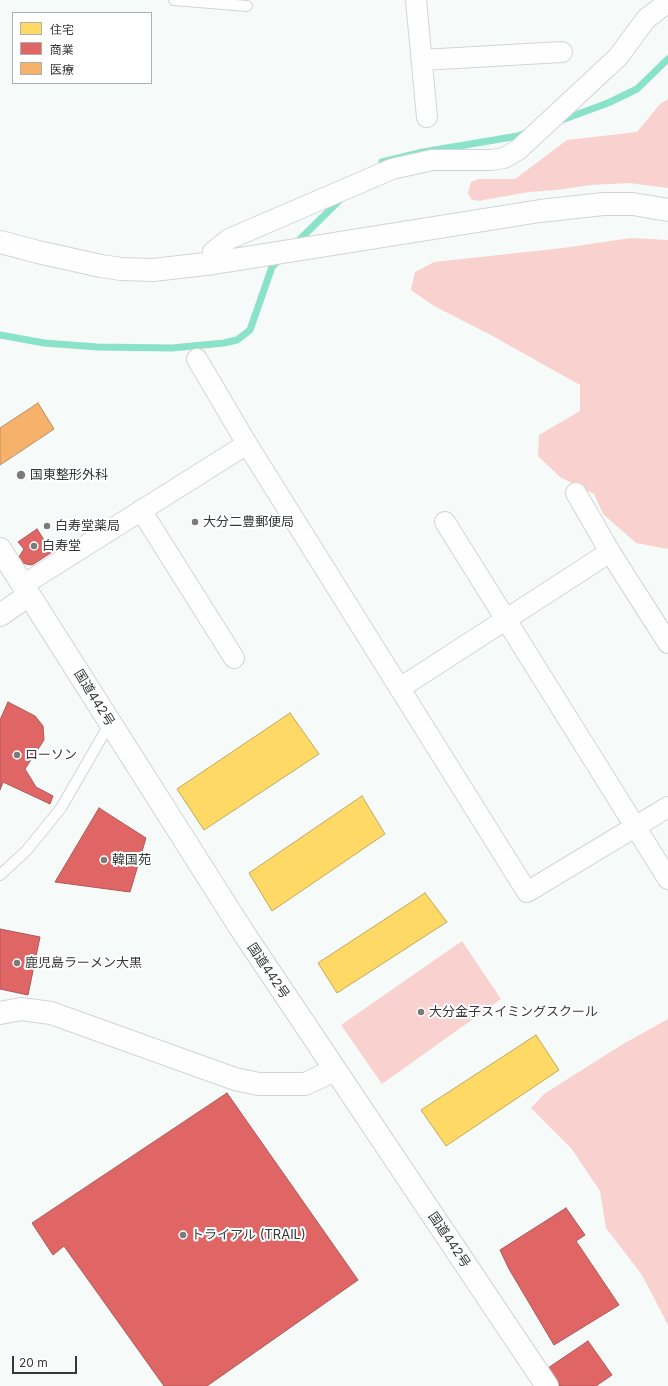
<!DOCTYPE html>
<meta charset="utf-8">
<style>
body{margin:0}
#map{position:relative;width:668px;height:1386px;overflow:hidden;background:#f6fbf9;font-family:Inter,"Noto Sans JP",sans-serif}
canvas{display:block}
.legend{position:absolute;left:12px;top:12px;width:140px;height:72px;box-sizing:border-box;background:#fff;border:1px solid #aeafaf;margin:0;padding:5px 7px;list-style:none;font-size:12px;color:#353837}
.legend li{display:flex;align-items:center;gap:8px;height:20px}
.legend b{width:20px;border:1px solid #aeafaf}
.scale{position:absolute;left:12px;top:1356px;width:65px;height:18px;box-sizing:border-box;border:2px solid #353837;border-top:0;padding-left:5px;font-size:12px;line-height:14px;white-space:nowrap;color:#353837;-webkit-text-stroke:3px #fff;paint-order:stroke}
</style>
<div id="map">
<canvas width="668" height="1386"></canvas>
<ul class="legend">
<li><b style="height:11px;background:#ffd966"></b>住宅</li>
<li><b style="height:11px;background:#e06666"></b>商業</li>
<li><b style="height:11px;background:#f6b26b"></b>医療</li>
</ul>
<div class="scale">20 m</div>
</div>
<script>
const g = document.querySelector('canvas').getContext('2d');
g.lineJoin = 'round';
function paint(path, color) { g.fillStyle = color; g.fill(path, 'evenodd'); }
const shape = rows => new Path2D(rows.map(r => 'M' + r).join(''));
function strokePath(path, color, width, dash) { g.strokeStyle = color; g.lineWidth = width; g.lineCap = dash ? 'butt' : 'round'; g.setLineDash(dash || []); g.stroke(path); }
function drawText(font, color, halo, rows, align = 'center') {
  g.font = font + ' Inter,"Noto Sans JP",sans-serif'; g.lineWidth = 4; g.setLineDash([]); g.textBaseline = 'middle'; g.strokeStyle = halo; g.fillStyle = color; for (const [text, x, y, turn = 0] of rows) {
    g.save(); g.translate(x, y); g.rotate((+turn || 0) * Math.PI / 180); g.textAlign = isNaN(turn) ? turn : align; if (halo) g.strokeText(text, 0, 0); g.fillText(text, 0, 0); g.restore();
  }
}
paint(shape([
 [668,99,668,188,629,183,591,185,556,190,529,192,478,201,471,199,468,193,471,182,479,179,515,179,567,140,637,132,660,104],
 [631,238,668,240,668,549,636,543,603,514,594,494,560,477,538,456,539,435,580,411,580,385,489,334,434,306,411,290,415,272,434,262,563,248],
 [462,941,501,999,382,1084,341,1025],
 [668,1019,668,1325,642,1275,606,1228,600,1191,571,1148,531,1108,544,1094,623,1044]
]), '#f9d2cf');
const homes = shape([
 [290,713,319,754,204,830,177,789,290,713],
 [362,796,385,834,272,911,249,873,362,796],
 [425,893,447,922,337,993,318,963,425,893],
 [536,1035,559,1070,446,1146,421,1110,536,1035]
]);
paint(homes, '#ffd966');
strokePath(homes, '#c2a958', 1);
const shops = shape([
 [37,529,52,552,32,565,26,564,21,562,19,557,24,549,18,542,37,529],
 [8,702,35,716,43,726,44,740,25,769,36,787,53,796,50,804,3,782,0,790,0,720,8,702],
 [99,808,146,838,130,892,55,882,99,808],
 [0,929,40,937,28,995,0,989,0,929],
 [227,1093,358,1280,207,1386,164,1386,64,1246,53,1255,32,1223,227,1093],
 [566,1208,585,1235,576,1241,619,1305,554,1345,509,1269,500,1250,566,1208],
 [588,1341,612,1375,596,1386,560,1386,548,1368,588,1341]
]);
paint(shops, '#e06666');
strokePath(shops, '#ad5858', 1);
const health = shape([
 [38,403,54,429,0,465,0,428,38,403]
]);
paint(health, '#f6b26b');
strokePath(health, '#bc8d5b', 1);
strokePath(shape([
 [559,121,608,103,637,89,668,59],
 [382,162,423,152,518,136,528,132],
 [295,244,343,197],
 [0,335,44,343,97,347,172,348,224,343,237,340,250,330,272,267,280,259]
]), '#8ae2c9', 7);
const lane = shape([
 [174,0,247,6],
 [0,875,27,850,61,808,110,723]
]);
const street = shape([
 [416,0,427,117],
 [422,60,562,52],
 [214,263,213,252,229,239,392,169,432,160,491,160,504,158,518,150,618,57,646,19,668,2],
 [197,359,247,444,527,892,668,807],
 [576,493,610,552,668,643],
 [141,510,234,658],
 [445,522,668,879],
 [23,585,247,444],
 [400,688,610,552]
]);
const secondary = shape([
 [0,242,38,252,101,266,121,269,153,270,214,263,540,211,603,204,633,204,668,210],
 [0,615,29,595],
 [0,1013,21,1009,51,1013,235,1079,259,1084,305,1084,335,1070]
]);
const highway = shape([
 [0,549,241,929,547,1386]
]);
strokePath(lane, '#d2d5d4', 12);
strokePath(street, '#d2d5d4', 22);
strokePath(secondary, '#d2d5d4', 24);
strokePath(highway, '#d2d5d4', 24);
strokePath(lane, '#fefefe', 10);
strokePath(street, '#fefefe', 20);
strokePath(secondary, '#fefefe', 22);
strokePath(highway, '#fefefe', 22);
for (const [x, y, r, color] of [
 [21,475,5,"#797c7b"],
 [195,522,4,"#797c7b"],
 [47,526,4,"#797c7b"],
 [34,546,4,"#797c7b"],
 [17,755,4,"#797c7b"],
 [104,860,4,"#797c7b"],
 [17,963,4,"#797c7b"],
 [421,1012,4,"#797c7b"],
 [183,1235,4,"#797c7b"]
]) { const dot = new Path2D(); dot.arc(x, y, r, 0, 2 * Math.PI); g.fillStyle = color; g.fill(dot); strokePath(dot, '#fff', 1.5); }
drawText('13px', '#353837', '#fff', [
 ["国東整形外科",30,475],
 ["大分二豊郵便局",203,522],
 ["白寿堂薬局",55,526],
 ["白寿堂",42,546],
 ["ローソン",25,755],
 ["韓国苑",112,860],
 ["鹿児島ラーメン大黒",25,963],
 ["大分金子スイミングスクール",429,1012],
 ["トライアル (TRAIL)",191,1235]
], 'left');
drawText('13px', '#353837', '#fff', [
 ["国道442号",94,698,58],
 ["国道442号",268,971,56],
 ["国道442号",449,1240,56]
]);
</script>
